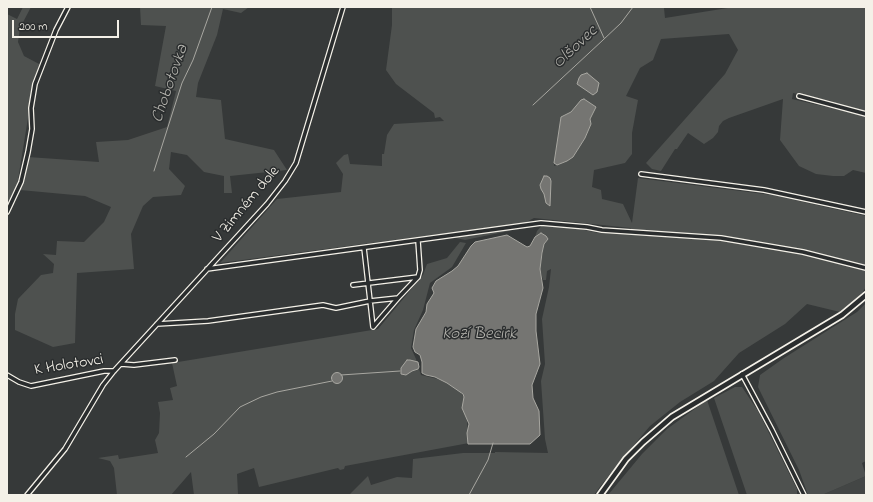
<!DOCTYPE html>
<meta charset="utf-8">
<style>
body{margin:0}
#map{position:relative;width:873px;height:502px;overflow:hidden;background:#363939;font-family:"Indie Flower",sans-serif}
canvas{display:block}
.frame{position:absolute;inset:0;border:8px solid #f4f1e8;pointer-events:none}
.scale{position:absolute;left:12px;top:20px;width:107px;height:18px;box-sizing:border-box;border:2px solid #f4f1e8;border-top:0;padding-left:5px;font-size:12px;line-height:14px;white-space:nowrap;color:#f4f1e8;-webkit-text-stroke:3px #2a2d2e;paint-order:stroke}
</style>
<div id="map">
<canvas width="873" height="502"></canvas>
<div class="frame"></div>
<div class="scale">200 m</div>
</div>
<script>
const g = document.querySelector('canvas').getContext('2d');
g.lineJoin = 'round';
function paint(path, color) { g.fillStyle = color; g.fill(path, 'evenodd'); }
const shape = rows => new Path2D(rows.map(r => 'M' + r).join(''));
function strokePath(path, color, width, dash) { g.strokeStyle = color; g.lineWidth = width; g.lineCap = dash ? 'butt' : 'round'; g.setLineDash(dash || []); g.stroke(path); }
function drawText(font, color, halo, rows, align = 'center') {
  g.font = font + ' "Indie Flower",sans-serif'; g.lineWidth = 3; g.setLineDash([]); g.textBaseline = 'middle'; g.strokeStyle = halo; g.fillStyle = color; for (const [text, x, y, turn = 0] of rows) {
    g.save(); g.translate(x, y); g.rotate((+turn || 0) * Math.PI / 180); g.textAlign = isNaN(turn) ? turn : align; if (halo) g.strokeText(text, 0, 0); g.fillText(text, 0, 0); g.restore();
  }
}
paint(shape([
 [866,476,866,495,822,495]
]), '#434645');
paint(shape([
 [23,7,31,7,20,28,18,42,24,56,41,65,34,81,16,192,7,210,7,14,17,19],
 [140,7,249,7,241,13,223,9,217,35,198,83,196,97,221,100,225,139,274,150,287,170,230,176,232,193,224,193,224,176,204,172,187,155,171,152,169,169,185,186,181,195,153,197,143,206,131,234,134,269,77,273,75,343,53,347,15,330,15,314,18,299,41,275,53,273,54,264,43,254,56,255,57,241,84,242,104,222,111,207,85,196,20,190,28,157,99,162,96,142,128,140,167,127,176,91,155,86,166,26,141,25],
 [392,7,669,7,664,8,665,18,734,7,866,7,866,111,844,107,831,101,793,93,792,99,866,116,866,173,853,170,844,176,833,176,816,174,799,166,780,140,783,99,729,118,723,121,719,126,718,132,713,138,704,144,688,133,677,149,675,149,661,171,652,169,646,163,725,74,738,50,729,34,661,39,653,60,640,68,626,96,638,100,632,133,632,154,625,163,594,170,592,187,601,190,602,199,623,204,632,223,638,178,772,195,866,216,866,287,862,293,849,305,840,312,807,304,785,324,739,353,714,381,680,402,650,426,622,459,599,488,594,495,349,495,368,476,371,485,397,477,412,478,413,459,463,453,495,453,495,452,548,453,545,439,541,381,545,364,542,319,549,287,551,269,547,271,546,280,543,280,540,269,544,244,548,239,541,233,535,237,537,231,543,224,566,226,598,233,630,232,631,228,534,218,509,231,465,240,439,234,220,263,277,199,341,192,343,174,336,163,344,155,348,154,350,164,382,166,382,154,384,154,387,135,394,124,444,121,440,117,435,118,434,113,396,84,386,70,392,25],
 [584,99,596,107,590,119,591,124,585,138,573,157,565,162,554,166,561,117,571,112,581,100],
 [460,242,466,243,452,267,430,283,423,310,414,330,411,348,416,359,421,375,446,381,459,390,465,399,469,443,345,466,344,469,340,470,338,468,259,487,254,468,237,474,238,494,234,495,194,495,191,472,171,495,117,495,114,468,110,461,98,458,118,455,119,459,158,453,155,440,159,433,160,413,158,402,173,400,170,388,177,386,172,363,378,329,423,275,427,264,447,258],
 [866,303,866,461,862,463,866,476,822,495,808,495,799,470,758,387,760,375,784,358,857,312],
 [735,387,742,387,758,411,797,489,797,495,747,495,714,398],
 [707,400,739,495,608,495,642,454,667,429]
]), '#4e514f');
const water = shape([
 [587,73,599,83,597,92,593,95,577,84,579,78,581,75,587,73],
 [584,99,596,107,590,119,591,124,585,138,573,157,567,161,557,165,554,163,561,117,571,112,581,100,584,99],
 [544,176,547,176,550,178,551,181,550,206,546,203,544,194,541,189,540,185,544,176],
 [541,233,546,236,548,239,544,244,542,253,540,269,543,288,536,314,536,331,540,364,532,385,533,398,539,411,540,435,530,444,468,444,467,433,469,424,462,408,464,397,463,394,447,383,435,377,426,375,422,373,422,362,420,355,415,352,413,347,416,329,426,312,427,304,434,293,432,288,436,281,452,271,458,266,471,246,475,242,507,235,527,247,530,246,535,237,541,233],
 [407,360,410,360,418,362,419,367,418,369,412,371,406,375,401,374,401,368,407,360],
 '331.5 378a5.5 5.5 0 1 1 11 0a5.5 5.5 0 1 1-11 0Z'
]);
paint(water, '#757572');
strokePath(water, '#a8a7a1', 1);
strokePath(shape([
 [590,7,604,38],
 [533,105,603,40,621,23,633,7],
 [154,171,182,83,193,60,212,7],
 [341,375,400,371],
 [186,457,214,434,240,407,261,397,277,392,332,381],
 [469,495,488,460,493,443]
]), '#a8a7a1', 1);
const minor = shape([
 [799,96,866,114],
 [641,174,764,190,866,212],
 [7,212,21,182,28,152,32,129,31,108,35,84,56,30,68,7],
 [364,248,373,327,398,298],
 [207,269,541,223,587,227,602,230,721,238,803,252,866,268],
 [353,285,418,277],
 [157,324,208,321,323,305,336,308,370,301,398,298,418,277,420,270,418,241],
 [121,364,134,365,175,360],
 [742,374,772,430,804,495],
 [7,375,19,382,31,386,104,371,114,371],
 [27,495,65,449,103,385,114,371,267,204,285,181,296,163,343,7]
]);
const tertiary = shape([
 [600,495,626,459,643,442,672,417,842,315,866,295]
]);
strokePath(minor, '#f4f1e8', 6);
strokePath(tertiary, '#f4f1e8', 8);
strokePath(minor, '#2a2d2e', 3.5);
strokePath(tertiary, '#2a2d2e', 4.5);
drawText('16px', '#f4f1e8', '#2a2d2e', [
 ["V Zimném dole",247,205,-50],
 ["K Holotovci",69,366,-9]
]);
drawText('italic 17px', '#b4b3ad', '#2a2d2e', [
 ["Olšovec",576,48,-43],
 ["Chobotovka",171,84,-71],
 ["Kozí Becirk",479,335]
]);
</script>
